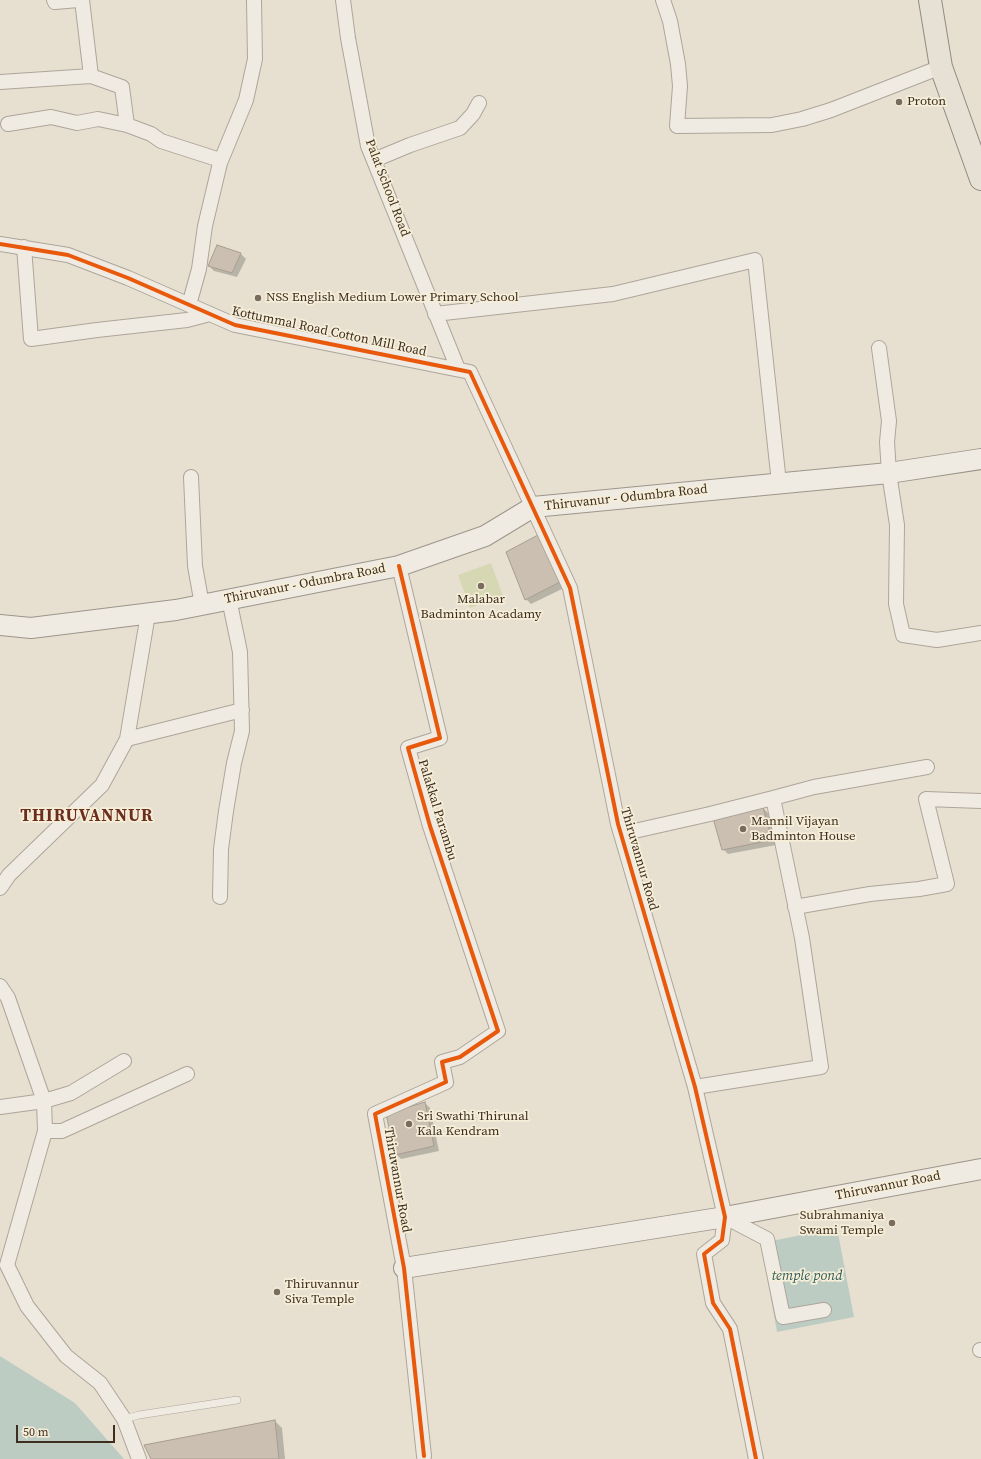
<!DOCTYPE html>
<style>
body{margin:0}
#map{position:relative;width:981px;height:1459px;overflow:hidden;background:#e7e0d1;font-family:"Source Serif 4",serif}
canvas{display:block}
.scale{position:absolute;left:16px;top:1425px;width:99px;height:18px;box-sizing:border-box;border:2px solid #3d2e20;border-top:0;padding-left:5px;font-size:12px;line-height:14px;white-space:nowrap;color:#3d2e20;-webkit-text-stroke:3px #f7eed8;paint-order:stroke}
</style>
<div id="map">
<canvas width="981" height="1459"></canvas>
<div class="scale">50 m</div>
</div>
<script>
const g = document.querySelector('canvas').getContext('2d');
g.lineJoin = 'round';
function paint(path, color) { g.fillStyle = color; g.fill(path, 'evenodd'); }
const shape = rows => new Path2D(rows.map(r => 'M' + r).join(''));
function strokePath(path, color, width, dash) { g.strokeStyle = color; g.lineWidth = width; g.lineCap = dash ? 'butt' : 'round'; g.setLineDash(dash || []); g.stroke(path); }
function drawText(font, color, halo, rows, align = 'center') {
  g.font = font + ' "Source Serif 4",serif'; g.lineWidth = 3.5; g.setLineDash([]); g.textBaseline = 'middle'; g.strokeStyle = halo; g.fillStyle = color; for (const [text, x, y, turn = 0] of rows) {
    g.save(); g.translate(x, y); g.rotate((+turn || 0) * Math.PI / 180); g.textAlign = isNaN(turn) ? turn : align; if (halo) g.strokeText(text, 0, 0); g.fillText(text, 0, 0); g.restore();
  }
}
paint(shape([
 [491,563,503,596,470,608,458,575]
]), '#d6d7b3');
paint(shape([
 [837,1228,854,1317,777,1332,761,1243],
 [0,1356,75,1403,124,1459,0,1459]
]), '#bcccc2');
paint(shape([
 [218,246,241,254,246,259,237,277,214,271,209,266],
 [538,537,564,588,531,604,526,599],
 [763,808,768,813,776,845,728,854,723,849],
 [425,1103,430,1108,439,1151,401,1159,396,1154],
 [275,1421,282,1428,285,1459,152,1459]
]), '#0003');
const building = shape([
 [217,245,241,253,232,273,208,266,217,245],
 [538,535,560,582,525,600,506,552,538,535],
 [763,807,772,840,722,850,713,818,763,807],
 [425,1102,434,1146,395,1155,386,1114,425,1102],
 [275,1420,279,1459,151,1459,144,1445,275,1420]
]);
paint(building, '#cbbfb2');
strokePath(building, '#a89c90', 1);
const lane = shape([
 [124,1419,139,1415,237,1400]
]);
const street = shape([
 [54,0,55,2,78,0],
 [82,0,91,76,122,87,127,125],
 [343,0,348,38,368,146,458,369],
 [663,0,670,21,678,64,680,86,677,126,772,125,802,119,831,110,941,67],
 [0,82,91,76],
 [8,124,51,117,77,123,98,119,127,125,151,134,161,141,217,159,220,163,205,226,199,269,189,305],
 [374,160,410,145,460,128,473,114,479,103],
 [220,163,246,100,255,59,254,0],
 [0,244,68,255,128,278,235,325,470,372,570,588,618,824,695,1087,725,1217,722,1240,704,1254,713,1303,730,1329,756,1459],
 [24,247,31,339,97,330,187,320,210,314],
 [435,314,613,294,755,260,779,483],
 [879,348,889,421,887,442,889,473,897,525,896,604,903,635,937,640,981,633],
 [191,477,195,566,202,605],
 [399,566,440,738,408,748,430,826,498,1031,460,1057,442,1062,446,1082,375,1114,404,1268,424,1456],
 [127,739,148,614],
 [773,798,814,787,927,767],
 [621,834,710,814,773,798,802,938,821,1067,695,1087],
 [0,888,9,875,102,785,127,739,242,710],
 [220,897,221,849,226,811,234,763,242,731,240,652,229,599],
 [795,907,870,894,919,889,947,884,926,799,981,801],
 [0,986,8,998,44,1101,45,1131,7,1265,27,1306,66,1356,100,1383,124,1419,139,1459],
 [0,1107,44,1101,71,1093,124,1061],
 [45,1131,62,1131,187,1074],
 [725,1217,767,1239,783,1317,824,1310],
 [980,1350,981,1350]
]);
const secondary = shape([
 [0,625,31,628,176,610,399,566,485,536,533,507,889,473,981,459],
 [404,1268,725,1217,981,1169]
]);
const primary = shape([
 [930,0,941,67,981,179]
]);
strokePath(lane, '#ada599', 8);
strokePath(street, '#ada599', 16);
strokePath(secondary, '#9c958a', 22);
strokePath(primary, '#928b80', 24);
strokePath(lane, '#efebe3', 7);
strokePath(street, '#efebe3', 14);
strokePath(secondary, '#efebe3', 20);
strokePath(primary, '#e6e1d4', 22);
strokePath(shape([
 [0,244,68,255,128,278,235,325,470,372,570,588,618,824,695,1087,725,1217,722,1240,704,1254,713,1303,730,1329,756,1459],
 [399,566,440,738,408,748,430,826,498,1031,460,1057,442,1062,446,1082,375,1114,404,1268,424,1456]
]), '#e8590c', 4);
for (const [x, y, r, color] of [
 [899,102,4,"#786c5e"],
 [258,298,4,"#786c5e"],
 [481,586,4,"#786c5e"],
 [743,829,4,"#786c5e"],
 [409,1124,4,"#786c5e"],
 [892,1223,4,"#786c5e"],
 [277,1292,4,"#786c5e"]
]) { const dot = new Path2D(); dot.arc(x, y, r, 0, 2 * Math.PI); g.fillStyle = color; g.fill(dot); strokePath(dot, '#f7eed8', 1.5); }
drawText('13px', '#3d2e20', '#f7eed8', [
 ["Proton",907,102],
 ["NSS English Medium Lower Primary School",266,298],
 ["Malabar",481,600,"center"],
 ["Badminton Acadamy",481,615,"center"],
 ["Mannil Vijayan",751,822],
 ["Badminton House",751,837],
 ["Sri Swathi Thirunal",417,1117],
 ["Kala Kendram",417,1132],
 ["Subrahmaniya",884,1216,"right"],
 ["Swami Temple",884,1231,"right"],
 ["Thiruvannur",285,1285],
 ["Siva Temple",285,1300]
], 'left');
drawText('13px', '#3d2e20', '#f7eed8', [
 ["Palat School Road",387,188,69],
 ["Kottummal Road Cotton Mill Road",329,332,12],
 ["Thiruvanur - Odumbra Road",626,498,-6],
 ["Thiruvanur - Odumbra Road",305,584,-11],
 ["Palakkal Parambu",437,810,73],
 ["Thiruvannur Road",639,859,74],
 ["Thiruvannur Road",397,1180,80],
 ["Thiruvannur Road",888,1186,-11]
]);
drawText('italic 14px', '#2f5d5a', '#f7eed8', [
 ["temple pond",807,1276]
]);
g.letterSpacing = '1px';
drawText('bold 17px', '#6b2e1e', '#f7eed8', [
 ["THIRUVANNUR",87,817]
]);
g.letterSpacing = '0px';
</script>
